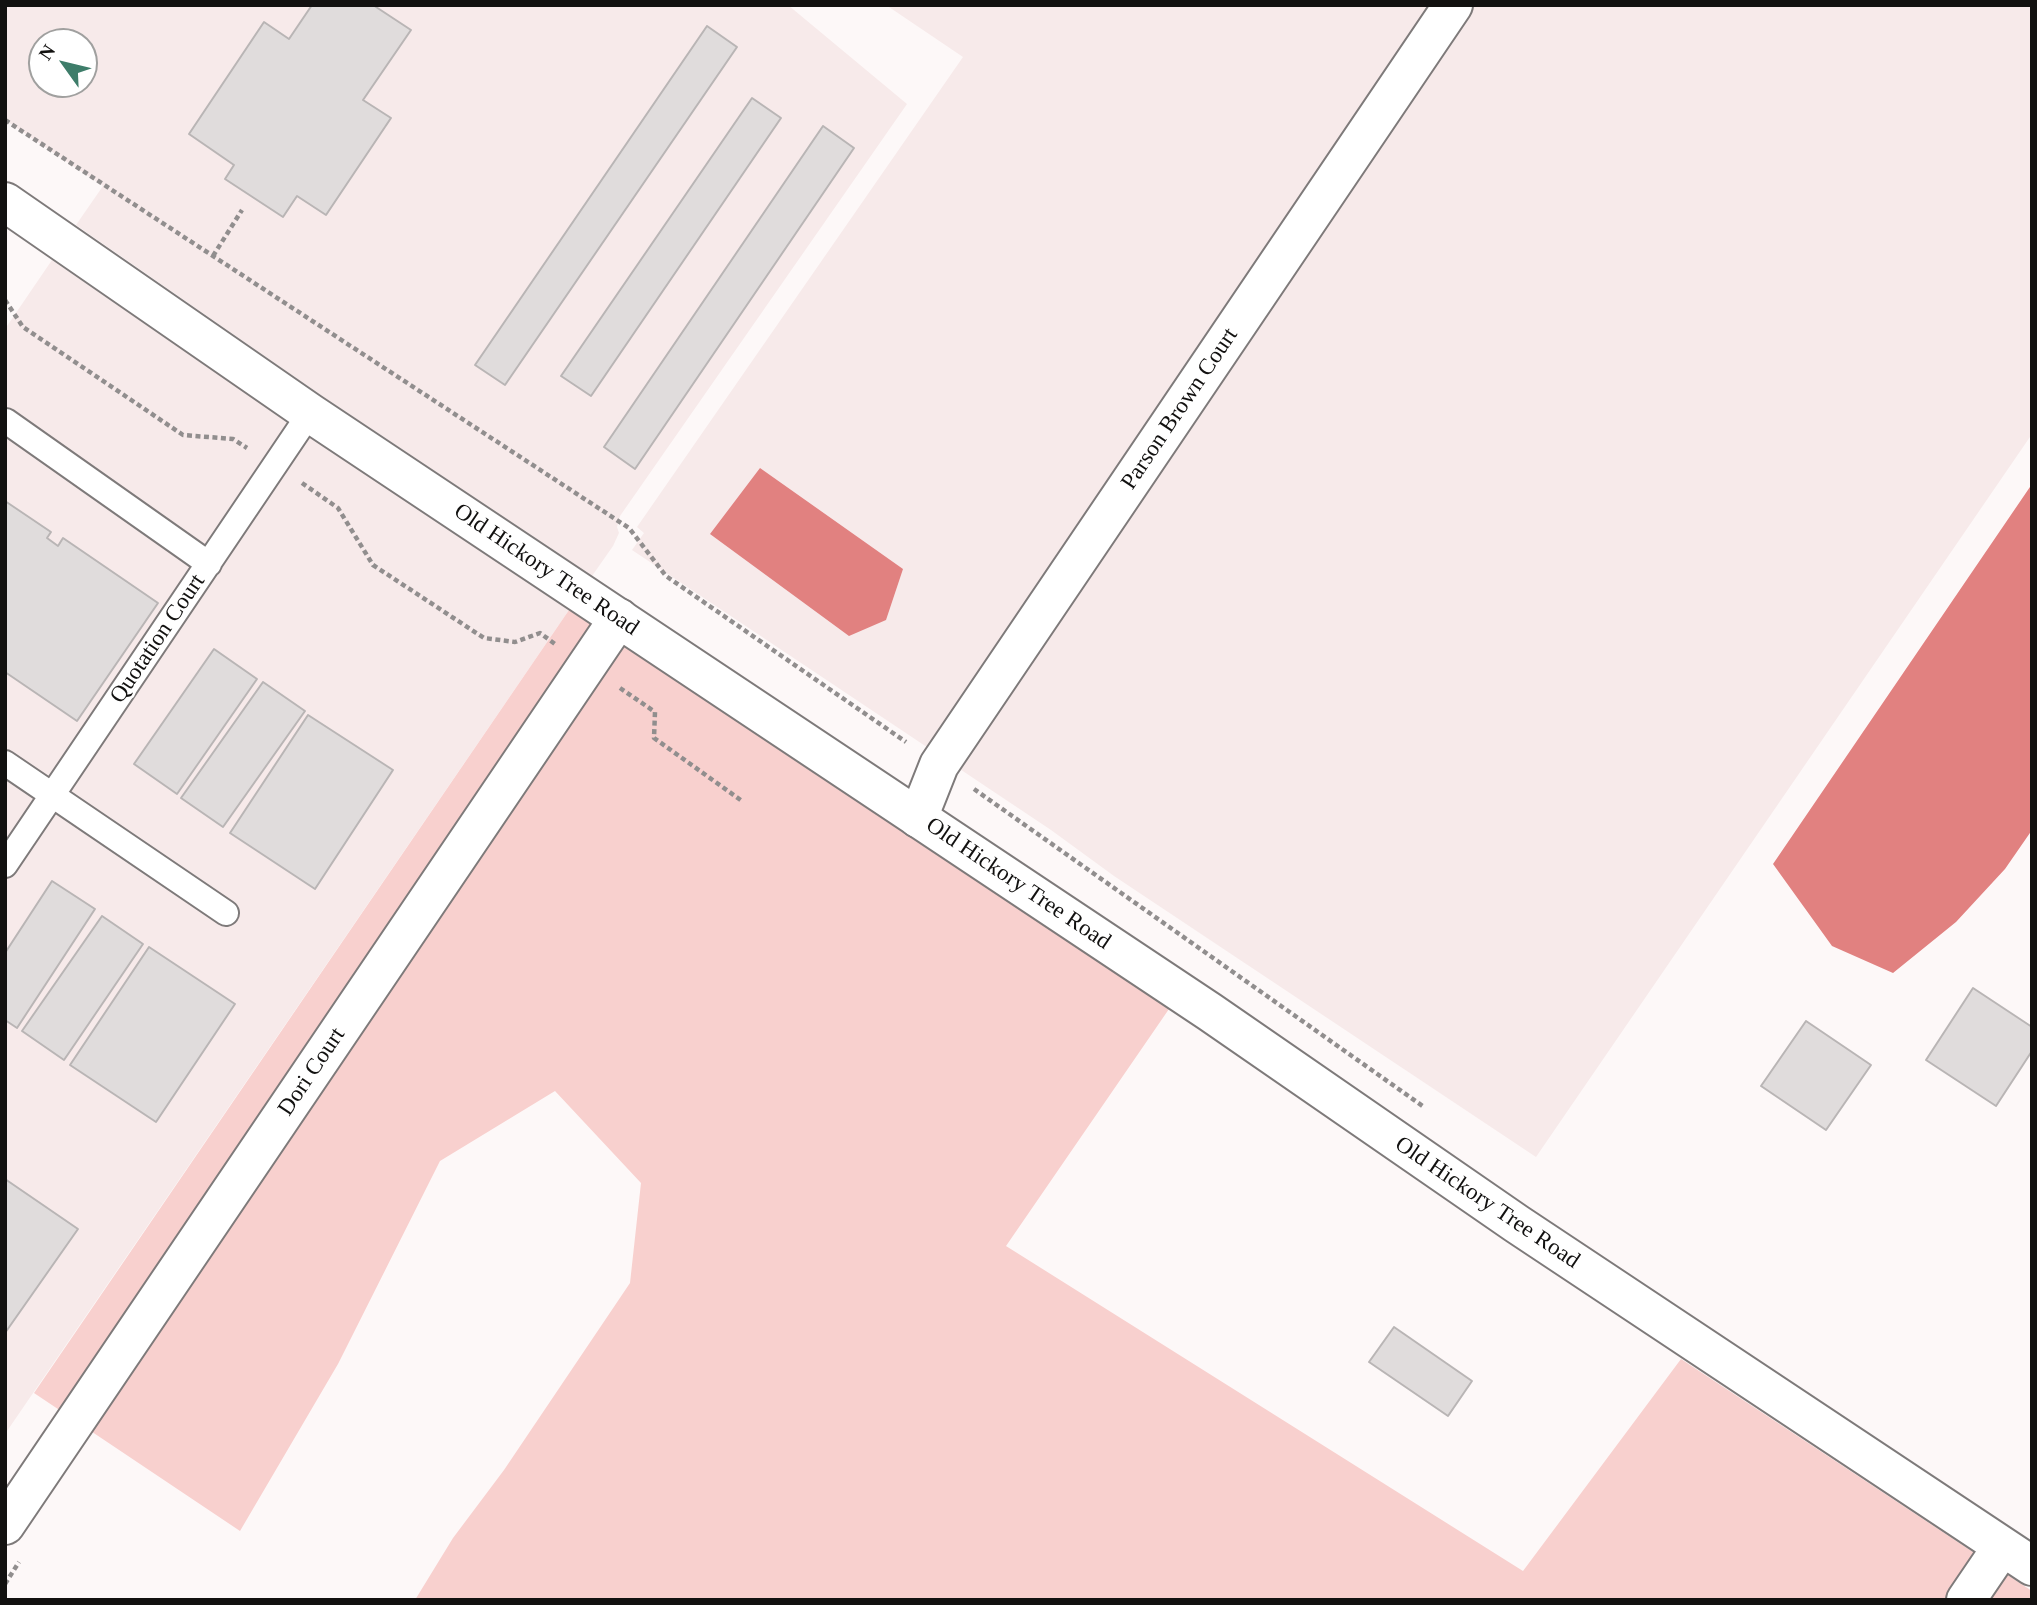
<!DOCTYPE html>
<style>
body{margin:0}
#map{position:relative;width:2037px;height:1605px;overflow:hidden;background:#fdf8f8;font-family:"Times New Roman",serif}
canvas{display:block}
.frame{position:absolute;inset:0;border:7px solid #121110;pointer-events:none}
.north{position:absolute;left:28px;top:28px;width:70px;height:70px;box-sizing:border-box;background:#fff;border:2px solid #a0a09f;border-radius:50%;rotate:304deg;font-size:19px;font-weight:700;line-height:28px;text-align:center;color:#121110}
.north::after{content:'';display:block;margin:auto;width:24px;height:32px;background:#3e7d6a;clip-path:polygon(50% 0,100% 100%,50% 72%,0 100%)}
</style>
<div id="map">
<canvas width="2037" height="1605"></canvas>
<div class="frame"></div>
<div class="north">N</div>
</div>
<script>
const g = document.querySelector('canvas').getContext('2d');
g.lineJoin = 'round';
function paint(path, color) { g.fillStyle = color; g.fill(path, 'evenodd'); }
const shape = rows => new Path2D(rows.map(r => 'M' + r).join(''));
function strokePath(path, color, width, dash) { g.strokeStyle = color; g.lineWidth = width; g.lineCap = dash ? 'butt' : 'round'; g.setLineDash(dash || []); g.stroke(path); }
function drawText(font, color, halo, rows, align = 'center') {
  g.font = font + ' "Times New Roman",serif'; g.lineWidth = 5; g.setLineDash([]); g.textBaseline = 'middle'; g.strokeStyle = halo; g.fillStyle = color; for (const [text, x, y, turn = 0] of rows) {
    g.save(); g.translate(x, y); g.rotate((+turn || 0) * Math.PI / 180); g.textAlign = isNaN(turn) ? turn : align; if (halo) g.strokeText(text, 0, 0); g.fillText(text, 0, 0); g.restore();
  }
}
paint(shape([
 [5,5,788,5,907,104,620,516,617,527,619,533,613,546,592,576,322,396,76,225,103,186,5,120],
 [42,42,84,42,84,84,42,84],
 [886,5,2032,5,2032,434,1536,1157,1114,876,1051,830,632,550,644,533,637,527,963,57],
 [52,260,276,414,569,610,5,1434,5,329]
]), '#f7eaea');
paint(shape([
 [569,610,1169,1009,1006,1246,1523,1571,1681,1359,2032,1591,2032,1600,415,1600,453,1538,504,1470,630,1283,641,1183,555,1091,440,1161,338,1364,240,1531,34,1393]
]), '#f8d0ce');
paint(shape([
 [760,468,903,569,886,620,849,636,710,534],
 [2032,484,2032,830,2005,869,1956,922,1893,973,1832,946,1773,864]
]), '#e18180');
const building = shape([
 [312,5,373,5,411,30,363,100,391,118,326,215,297,196,283,217,225,179,234,165,189,134,264,22,289,39,312,5],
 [707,26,737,47,505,385,475,365,707,26],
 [752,98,781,118,591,396,561,376,752,98],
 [823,126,854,148,635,469,604,447,823,126],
 [5,501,51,532,47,538,58,546,63,538,158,603,77,721,5,672,5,501],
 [214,649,257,679,177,794,134,764,214,649],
 [263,682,305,711,223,827,181,798,263,682],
 [308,715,393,770,315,889,230,833,308,715],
 [52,881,95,909,17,1028,5,1020,5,953,52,881],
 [102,916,143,944,64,1060,22,1031,102,916],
 [149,947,235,1004,156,1122,70,1065,149,947],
 [1973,988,2032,1027,2032,1051,1996,1106,1926,1060,1973,988],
 [1806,1021,1871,1065,1826,1130,1761,1086,1806,1021],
 [5,1179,78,1229,5,1333,5,1179],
 [1394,1327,1472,1381,1448,1416,1369,1362,1394,1327]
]);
paint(building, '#e0dcdc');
strokePath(building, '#b9b5b5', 2);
const service = shape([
 [6,421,209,564],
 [5,763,226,913],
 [5,865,310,413]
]);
const minor = shape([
 [918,818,939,765,1453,5],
 [5,1525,619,618],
 [1966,1600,2002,1547]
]);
const tertiary = shape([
 [5,202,310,413,1210,1012,1517,1224,2032,1566]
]);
strokePath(service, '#7e7a7a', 28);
strokePath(minor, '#7e7a7a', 42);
strokePath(tertiary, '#7e7a7a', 42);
strokePath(shape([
 [5,120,629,528,666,576,906,742],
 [213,256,242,210],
 [5,300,23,327,183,435,233,439,247,448],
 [302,483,338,508,373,565,484,638,515,642,540,633,555,644],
 [620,688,655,712,654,738,742,801],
 [974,789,1424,1107],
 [5,1584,19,1562]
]), '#918e8e', 4.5, [5, 3.5]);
strokePath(service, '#fff', 24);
strokePath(minor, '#fff', 38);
strokePath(tertiary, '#fff', 38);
drawText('23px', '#121110', '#fff', [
 ["Parson Brown Court",1180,409,-56],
 ["Old Hickory Tree Road",546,570,34],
 ["Quotation Court",158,639,-56],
 ["Old Hickory Tree Road",1018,884,34],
 ["Dori Court",312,1072,-56],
 ["Old Hickory Tree Road",1487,1203,34]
]);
</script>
